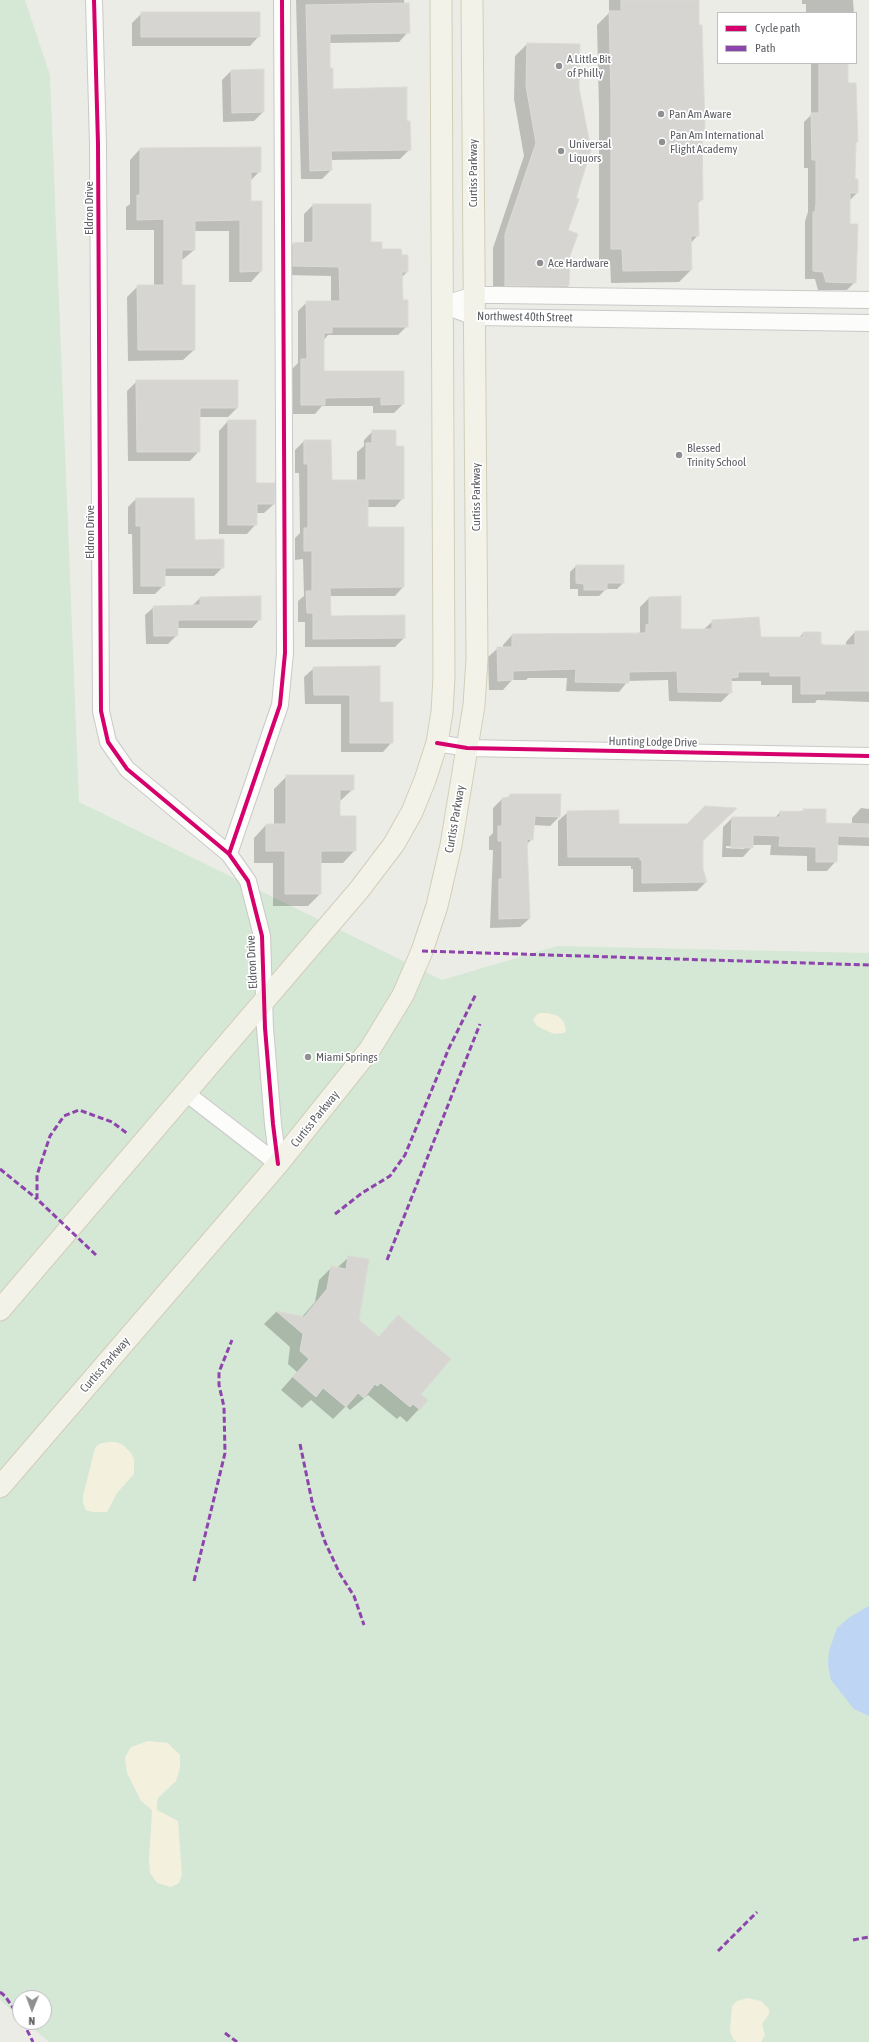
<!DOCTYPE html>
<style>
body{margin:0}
#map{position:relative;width:869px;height:2042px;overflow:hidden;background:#ecece7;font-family:"Asap Condensed",sans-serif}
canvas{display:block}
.legend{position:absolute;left:717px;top:12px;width:140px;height:52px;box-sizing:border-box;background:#fff;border:1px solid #bebfc1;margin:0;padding:5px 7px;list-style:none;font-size:12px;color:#5d5f64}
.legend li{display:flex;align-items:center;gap:8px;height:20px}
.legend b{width:20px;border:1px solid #bebfc1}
.north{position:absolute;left:12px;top:1990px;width:40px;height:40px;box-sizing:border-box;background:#fff;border:1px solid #bebfc1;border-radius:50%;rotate:181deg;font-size:11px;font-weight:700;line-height:16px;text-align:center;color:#5d5f64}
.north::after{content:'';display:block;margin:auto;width:14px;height:18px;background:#8f9092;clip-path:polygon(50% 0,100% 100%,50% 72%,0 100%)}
</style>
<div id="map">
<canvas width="869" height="2042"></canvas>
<ul class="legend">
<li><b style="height:5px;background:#d6006c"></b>Cycle path</li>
<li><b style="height:5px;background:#8e44ad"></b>Path</li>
</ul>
<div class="north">N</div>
</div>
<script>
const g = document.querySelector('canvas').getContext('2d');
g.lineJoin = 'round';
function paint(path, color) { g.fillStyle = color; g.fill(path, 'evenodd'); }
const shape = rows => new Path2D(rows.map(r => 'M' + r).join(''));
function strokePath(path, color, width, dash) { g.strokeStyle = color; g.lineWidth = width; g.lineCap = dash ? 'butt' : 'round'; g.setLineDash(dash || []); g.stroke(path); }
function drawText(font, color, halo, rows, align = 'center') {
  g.font = font + ' "Asap Condensed",sans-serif'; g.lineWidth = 3.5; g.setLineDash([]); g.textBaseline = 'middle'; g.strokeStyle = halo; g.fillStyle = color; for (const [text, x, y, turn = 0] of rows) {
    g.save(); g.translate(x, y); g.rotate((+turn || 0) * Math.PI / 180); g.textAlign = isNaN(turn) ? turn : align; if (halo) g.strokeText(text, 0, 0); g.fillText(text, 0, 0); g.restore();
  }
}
paint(shape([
 [0,0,25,0,50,75,79,802,442,980,557,946,869,953,869,2042,49,2042,26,2022,44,2022,44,1998,20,1998,20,2017,0,2000]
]), '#d5e7d5');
paint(shape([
 [540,1013,548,1013,558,1016,564,1022,566,1030,564,1033,554,1034,537,1026,533,1020,536,1015],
 [108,1442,116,1442,123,1445,131,1453,134,1459,134,1474,117,1493,107,1512,93,1512,86,1510,83,1503,83,1496,95,1448,99,1444],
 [148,1741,168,1743,180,1755,180,1768,176,1781,158,1798,157,1804,157,1810,178,1821,182,1875,179,1883,171,1887,157,1883,150,1873,149,1859,152,1810,141,1801,127,1773,125,1757,131,1747],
 [748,1998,761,2001,769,2009,769,2014,762,2024,765,2035,761,2042,737,2042,733,2039,730,2031,732,2006,737,2001]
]), '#f3f0de');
paint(shape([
 [869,1606,869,1716,854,1709,831,1680,828,1665,829,1651,837,1628,850,1617]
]), '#bed6f4');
paint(shape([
 [296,0,404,0,408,32,399,42,329,43,329,69,332,90,406,122,410,149,400,159,331,160,331,170,322,179,301,179],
 [609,0,698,0,704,130,701,133,702,199,697,204,698,235,691,243,691,270,679,282,611,283,610,261,599,261,599,109,597,25,609,13],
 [802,0,853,0,854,13,806,13,806,4,802,4],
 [142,13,259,36,250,46,132,46,132,23],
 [527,44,575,199,566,231,569,256,568,286,556,299,493,298,493,248,524,156,514,99,515,56],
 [811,63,847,63,847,84,857,141,855,143,854,180,857,193,849,201,849,225,855,282,847,290,818,290,815,279,805,279,805,221,808,212,808,168,804,168,804,122,811,115],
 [231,71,263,112,254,121,223,122,222,80],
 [140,149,260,171,250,181,250,202,261,271,251,282,229,282,229,231,194,231,194,250,181,261,181,286,194,350,183,360,128,361,127,297,138,286,154,286,154,230,126,230,126,207,130,204,130,160],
 [313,205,381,250,407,256,407,272,402,277,402,301,407,326,398,335,328,335,323,341,323,372,403,404,394,413,373,413,373,406,322,406,315,414,293,414,292,369,298,363,298,311,307,302,331,302,331,276,284,275,284,253,293,244,304,243,304,214],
 [137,381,237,408,228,417,199,417,199,451,190,461,128,461,127,391],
 [228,421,255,421,255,484,274,504,264,513,256,513,256,524,247,534,219,534,219,431],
 [373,431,395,447,403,498,395,507,367,507,367,528,403,528,403,587,395,596,329,596,330,617,404,638,395,647,305,647,305,622,298,622,298,601,304,596,303,559,295,560,295,538,300,533,299,473,295,473,295,450,304,441,331,481,357,481,357,452,364,446,364,440],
 [136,499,194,541,223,567,214,576,164,576,164,585,155,594,133,594,132,534,128,534,128,507],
 [576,566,623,583,617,589,606,589,599,596,578,596,578,589,570,589,570,572],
 [200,598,260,619,252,628,176,628,176,636,168,644,146,644,145,615,154,607,192,606],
 [649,598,680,630,703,630,713,621,760,638,799,638,803,633,825,646,846,646,846,642,855,632,869,632,869,702,817,700,815,703,792,703,792,685,761,685,761,681,732,681,731,683,731,692,721,702,669,701,668,680,628,681,619,692,566,691,567,678,528,678,526,680,512,680,503,690,489,690,488,657,498,648,503,648,503,645,512,635,638,634,640,632,640,607],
 [314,668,379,704,392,742,383,752,341,752,341,704,305,704,304,677],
 [287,776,353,789,339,802,339,817,355,850,343,863,320,863,320,894,308,906,273,906,273,863,254,863,254,838,266,825,274,825,274,789],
 [510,795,560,816,550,826,533,825,532,839,526,845,530,918,520,927,490,928,493,850,489,850,489,837,493,833,493,808,502,799,507,798],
 [861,808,869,809,869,846,836,845,836,861,827,871,807,871,807,856,770,855,771,845,752,845,752,847,743,857,722,857,723,827,732,818,775,818,780,812,824,810,825,824,852,825,852,818],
 [726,846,744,847,744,849,726,848],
 [568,812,618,825,702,841,702,869,706,882,697,891,633,892,633,869,631,869,631,866,558,866,558,821],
 [349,1257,357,1320,378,1338,398,1316,420,1394,419,1409,407,1422,400,1416,397,1419,368,1395,350,1410,346,1406,333,1419,311,1400,302,1408,281,1390,297,1372,288,1364,290,1347,264,1324,276,1312,302,1317,315,1302,319,1280,332,1267,337,1268]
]), '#0003');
const building = shape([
 [621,0,699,0,699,25,702,25,705,130,702,130,703,200,698,200,699,236,691,236,692,270,623,271,622,249,611,249,611,96,609,11,621,11,621,0],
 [409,3,410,33,330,34,330,68,333,68,333,89,407,87,407,121,410,121,411,150,331,151,332,170,310,171,306,5,409,3],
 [141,12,260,12,260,37,141,37,141,12],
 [527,43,580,44,579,88,591,150,576,198,579,199,568,230,578,234,570,256,569,286,505,286,505,234,536,143,526,86,527,43],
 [819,63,848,63,848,83,856,83,858,142,856,142,855,179,858,179,858,193,850,193,850,224,858,224,856,283,826,282,823,272,813,271,813,212,815,212,816,204,816,160,812,160,811,113,819,113,819,63],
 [264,69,264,112,232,113,231,70,264,69],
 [261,147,261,172,251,172,251,201,262,201,262,271,240,272,240,220,195,221,195,250,182,250,182,285,195,285,195,350,138,350,137,285,164,285,164,219,137,220,137,195,140,195,140,148,261,147],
 [313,204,371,204,371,242,382,242,382,249,401,249,402,255,408,255,408,272,402,272,403,300,408,300,408,327,332,327,332,333,324,333,324,371,404,371,404,404,381,405,381,397,325,398,325,405,301,405,301,359,307,359,306,301,340,301,339,267,293,266,293,243,313,242,313,204],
 [136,380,238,380,238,408,200,408,200,452,137,452,136,380],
 [228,420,256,420,256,483,275,483,275,504,257,504,257,525,228,525,228,420],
 [372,430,396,430,396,446,404,446,404,499,368,499,368,527,404,527,404,587,330,588,331,616,405,615,405,638,313,639,313,613,307,613,306,591,312,591,312,551,304,551,304,528,308,528,308,464,304,464,304,440,331,440,332,480,366,480,366,443,372,443,372,430],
 [136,498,194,498,195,540,224,539,224,568,165,568,165,586,141,586,141,526,136,526,136,498],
 [576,565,624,565,624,583,607,583,607,590,584,590,584,584,576,583,576,565],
 [261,596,261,620,178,620,178,636,154,636,153,606,200,605,200,597,261,596],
 [681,596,681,629,712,629,712,620,759,617,761,637,803,637,803,632,821,632,821,644,825,645,855,645,855,631,869,631,869,691,825,691,825,694,801,694,801,676,770,676,770,672,738,672,738,677,731,678,732,693,678,692,677,671,629,672,629,683,575,682,576,669,513,671,513,680,498,681,497,647,512,647,512,634,646,633,646,625,649,624,649,597,681,596],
 [380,666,380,702,393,702,393,743,350,743,350,695,314,695,313,667,380,666],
 [286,775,354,775,354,790,340,790,340,816,356,816,356,851,321,851,321,894,285,894,285,851,266,851,266,824,286,824,286,775],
 [510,794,561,794,560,817,535,816,533,840,527,839,530,918,499,919,499,879,502,879,502,841,498,841,498,826,502,826,502,798,510,797,510,794],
 [705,806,737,808,703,841,703,869,707,882,642,883,642,860,640,860,640,857,568,857,567,811,619,810,619,824,687,824,705,806],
 [803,809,826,809,826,823,869,824,869,837,838,836,837,862,816,862,816,847,779,846,780,836,753,835,753,848,731,848,732,817,780,817,780,811,803,812,803,809],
 [348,1256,369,1259,359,1320,379,1337,398,1315,451,1359,421,1394,428,1400,420,1410,413,1404,410,1407,381,1383,377,1386,375,1384,364,1398,358,1393,346,1407,323,1388,316,1397,293,1377,309,1359,300,1351,303,1334,276,1311,304,1317,327,1289,331,1266,346,1269,348,1256]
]);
paint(building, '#d6d5d2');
strokePath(building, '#dbdad6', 1);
const minor = shape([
 [94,0,98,144,101,711,108,742,127,769,229,854,248,881,262,936,265,1028,273,1124,278,1164],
 [442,305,475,317,869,323],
 [442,305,474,295,497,295,869,300],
 [437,743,467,748,869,756],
 [229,854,280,705,285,653,282,0],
 [186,1093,278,1164]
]);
const major = shape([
 [0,1310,359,890,394,844,412,812,425,780,437,743,442,712,444,677,441,0],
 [0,1487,278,1164,370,1049,403,995,422,951,437,906,451,845,467,748,474,705,477,659,472,0]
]);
strokePath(minor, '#c9c9c9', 18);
strokePath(major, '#d2ceb7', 23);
strokePath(minor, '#fcfcfb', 16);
strokePath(major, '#f2f2e9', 21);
strokePath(shape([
 [422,951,869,965],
 [0,1169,37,1199],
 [335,1214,362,1193,390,1176,405,1155,449,1048,476,994],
 [96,1255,37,1199,37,1175,50,1136,64,1116,79,1110,112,1122,128,1134],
 [387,1260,480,1024],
 [300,1444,313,1506,325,1542,340,1574,354,1596,364,1625],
 [194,1581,225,1453,224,1407,219,1385,219,1372,232,1340],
 [853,1940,869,1937],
 [718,1951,757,1912],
 [0,1992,5,1996,20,2018],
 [23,2022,33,2042],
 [225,2033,237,2042]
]), '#8e44ad', 3, [6, 3]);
strokePath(shape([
 [94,0,98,144,101,711,108,742,127,769,229,854,248,881,262,936,265,1028,273,1124,278,1164],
 [437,743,467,748,869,756],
 [229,854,280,705,285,653,282,0]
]), '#d6006c', 4);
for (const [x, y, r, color] of [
 [559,66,4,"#8f9092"],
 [661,114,4,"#8f9092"],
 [662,142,4,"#8f9092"],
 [561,151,4,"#8f9092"],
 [540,263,4,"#8f9092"],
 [679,455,4,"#8f9092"],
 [308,1057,4,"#8f9092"]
]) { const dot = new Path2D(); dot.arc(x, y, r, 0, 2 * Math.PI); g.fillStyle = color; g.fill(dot); strokePath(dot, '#fff', 1.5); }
drawText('12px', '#5d5f64', '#fff', [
 ["A Little Bit",567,59],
 ["of Philly",567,73],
 ["Pan Am Aware",669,114],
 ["Pan Am International",670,135],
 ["Flight Academy",670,149],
 ["Universal",569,144],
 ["Liquors",569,158],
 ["Ace Hardware",548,263],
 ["Blessed",687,448],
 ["Trinity School",687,462],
 ["Miami Springs",316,1057]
], 'left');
drawText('12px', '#5d5f64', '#fff', [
 ["Curtiss Parkway",473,173,-90],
 ["Eldron Drive",89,208,-90],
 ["Northwest 40th Street",525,317,1],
 ["Curtiss Parkway",476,497,-90],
 ["Eldron Drive",90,532,-90],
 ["Hunting Lodge Drive",653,742,1],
 ["Curtiss Parkway",455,819,-80],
 ["Eldron Drive",252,962,-93],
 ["Curtiss Parkway",315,1119,-51],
 ["Curtiss Parkway",105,1365,-49]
]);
</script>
